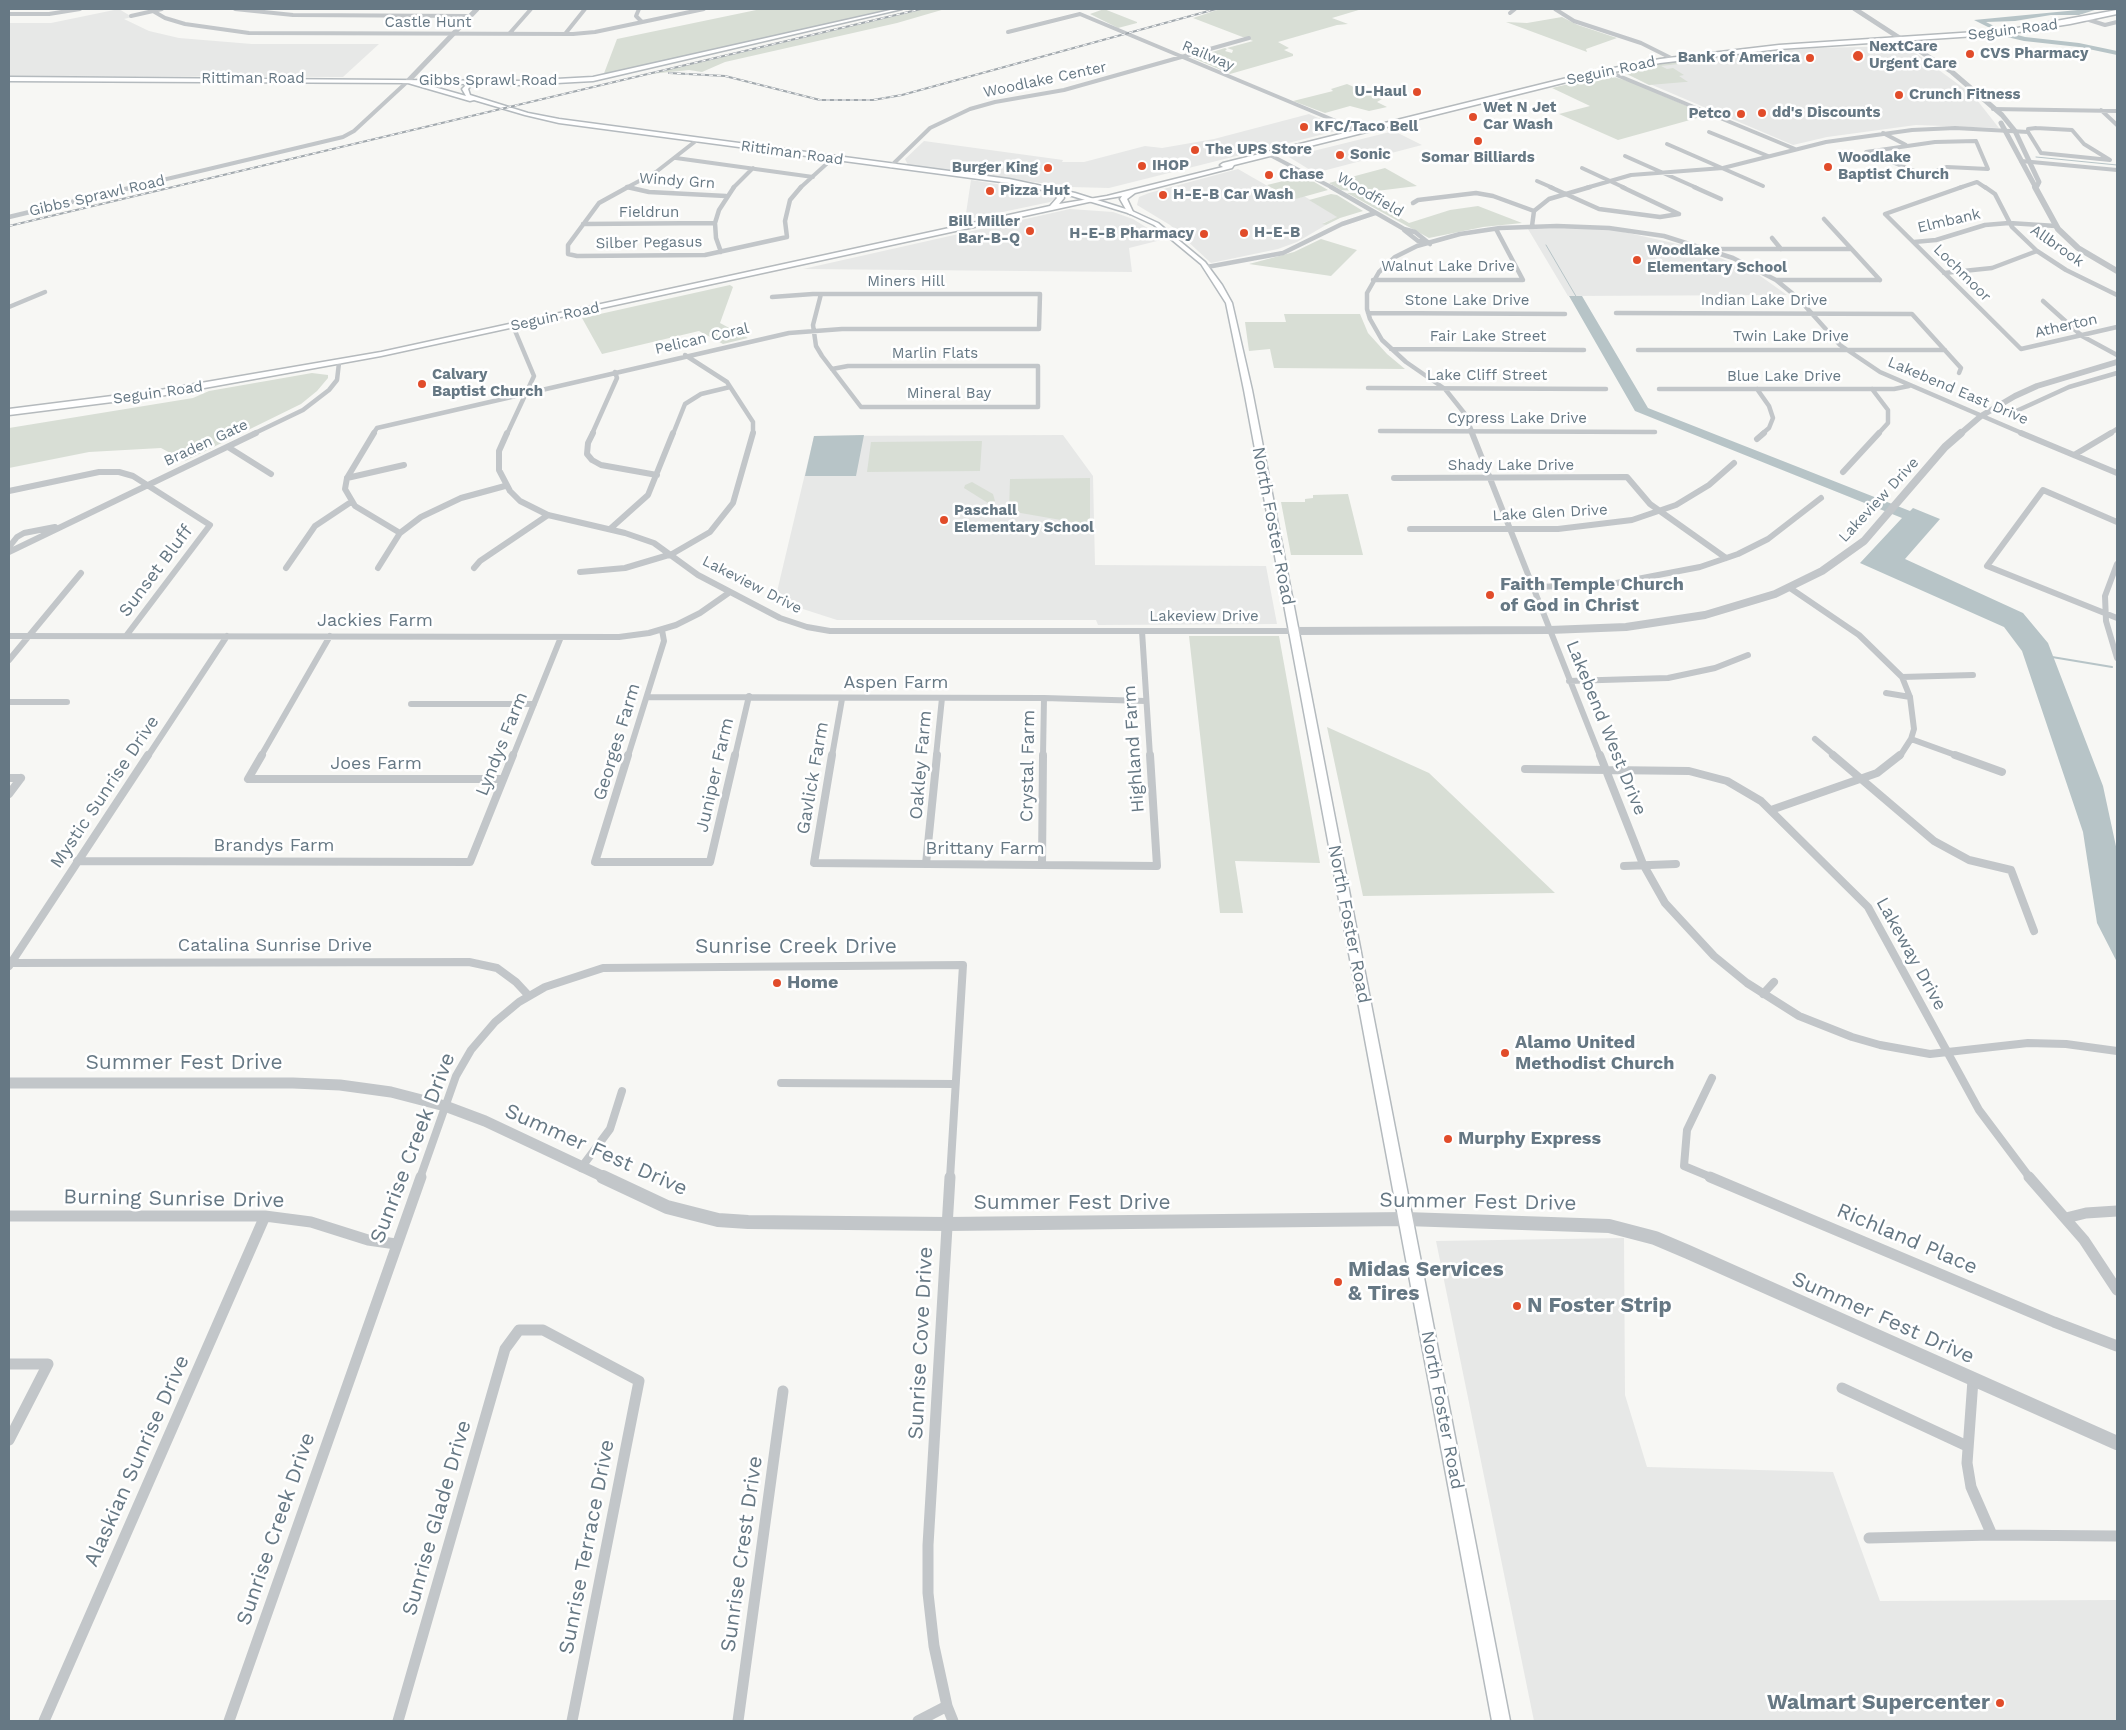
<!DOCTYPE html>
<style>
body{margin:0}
#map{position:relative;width:2126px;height:1730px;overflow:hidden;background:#f7f7f4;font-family:"Work Sans",sans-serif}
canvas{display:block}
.frame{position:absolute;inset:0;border:10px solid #667884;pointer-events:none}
</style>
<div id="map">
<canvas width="2126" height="1730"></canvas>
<div class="frame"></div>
</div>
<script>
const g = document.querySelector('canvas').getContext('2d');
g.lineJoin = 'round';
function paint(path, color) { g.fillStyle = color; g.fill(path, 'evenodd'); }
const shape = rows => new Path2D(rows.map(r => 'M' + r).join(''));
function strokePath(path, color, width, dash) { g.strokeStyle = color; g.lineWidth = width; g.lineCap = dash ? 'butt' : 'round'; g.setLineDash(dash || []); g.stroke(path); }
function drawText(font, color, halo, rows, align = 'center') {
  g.font = font + ' "Work Sans",sans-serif'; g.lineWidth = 5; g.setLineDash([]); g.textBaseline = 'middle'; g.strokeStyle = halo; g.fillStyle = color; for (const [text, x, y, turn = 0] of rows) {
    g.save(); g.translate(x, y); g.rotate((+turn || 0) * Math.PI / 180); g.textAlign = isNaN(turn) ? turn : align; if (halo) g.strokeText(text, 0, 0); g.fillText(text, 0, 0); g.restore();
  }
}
paint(shape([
 [119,9,132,17,124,19,149,31,179,38,252,44,379,44,343,77,9,76,9,23,51,23],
 [1906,46,1973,95,1999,128,1916,125,1827,137,1793,145,1624,73,1674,63,1765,52,1815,48],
 [1309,114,1344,129,1109,188,1070,187,908,165,905,159,924,141,1063,160,1062,162,1084,162,1145,146,1162,148,1214,139],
 [1394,131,1422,145,1315,173,1289,157],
 [1238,169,1292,200,1304,196,1338,217,1323,223,1326,225,1297,242,1278,249,1211,263,1170,225,1137,205,1139,197,1149,193],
 [971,180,1047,192,1055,195,1055,198,1050,202,965,220],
 [1070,209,1113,212,1133,219,1165,239,1129,248,1132,272,803,269],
 [1574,228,1615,230,1700,249,1759,275,1787,295,1568,296,1528,229],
 [1063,435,1093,476,1095,565,1266,566,1277,624,1098,625,1096,620,837,620,775,600,814,436],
 [1624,1238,1625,1395,1647,1467,1833,1472,1880,1601,2117,1600,2117,1721,1534,1721,1436,1241]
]), '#e7e8e7');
paint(shape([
 [761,9,894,9,603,76,617,39],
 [925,9,945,9,897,23,725,62,702,72,689,70,651,74],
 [1104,9,1137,22,1137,23,1118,28,1090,14],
 [1220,9,1362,9,1332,18,1348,24,1337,25,1278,42,1289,48,1284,50,1293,54,1293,56,1230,74,1193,58,1225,48,1227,49,1225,51,1232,53,1233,50,1227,48,1253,41,1193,18],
 [1562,17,1578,25,1617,38,1586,49,1587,52,1506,22,1527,23],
 [1689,59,1696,62,1661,66,1667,69,1673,68,1684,75,1679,76,1688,82,1685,82,1649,85,1621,71],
 [1607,75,1631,82,1708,115,1618,140,1559,114,1590,106,1552,88],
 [1347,84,1382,99,1377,102,1387,107,1369,111,1350,106,1325,113,1293,101,1333,91,1331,89],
 [1385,168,1417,186,1368,192,1341,190,1329,183],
 [1304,176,1328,190,1292,200,1267,185],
 [1347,193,1357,193,1409,223,1450,210,1478,206,1522,223,1483,227,1429,238],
 [1331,194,1337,195,1363,211,1340,218,1326,225,1322,224,1337,217,1309,200],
 [1321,239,1357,250,1331,276,1249,264,1294,252],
 [730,285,733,287,720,323,748,338,723,344,699,331,602,354,582,318],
 [1284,314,1360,314,1368,333,1387,354,1405,369,1274,368,1270,349,1249,351,1245,322,1286,322],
 [312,373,328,375,328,378,317,391,301,404,185,461,161,448,89,452,9,468,9,428,193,398,209,391],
 [982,441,980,471,867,472,871,442],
 [1090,478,1090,525,1009,511,1010,479],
 [972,482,993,494,995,501,988,503,964,488,965,485],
 [1348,494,1363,555,1291,555,1281,502,1305,502,1305,499,1313,498,1313,495],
 [1189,636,1279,636,1320,863,1235,861,1243,913,1220,913],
 [1327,727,1429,773,1555,893,1363,896]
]), '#d8ded5');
paint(shape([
 [1569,296,1582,296,1648,408,1910,511,1913,508,1940,519,1905,559,2023,613,2048,643,2103,786,2117,851,2117,962,2097,923,2083,832,2022,651,2004,627,1860,563,1902,518,1635,411],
 [864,435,856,476,805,476,814,436]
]), '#b7c4c7');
strokePath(shape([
 [2036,157,2117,165],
 [1546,245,1577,298]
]), '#b7c4c7', 1);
strokePath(shape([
 [2052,657,2112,667]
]), '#b7c4c7', 2);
paint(shape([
 [2088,9,2098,9,2079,15,2051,15,2015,21,1986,22,2000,29,1998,32,1974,20,2088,9],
 [2010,33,2025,37,2079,43,2117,51,2117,55,2079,47,2024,41,2007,37,2010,33]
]), '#b7c4c7');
const secondary = shape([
 [895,9,902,9,593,81,520,85,472,84,468,89,470,95,528,113,559,119,1009,179,1075,193,1132,211,1158,223,1205,262,1222,285,1232,303,1252,390,1510,1721,1492,1721,1244,390,1226,303,1201,264,1154,225,1128,213,1072,196,1009,183,559,123,525,115,474,100,470,101,408,83,9,81,9,77,520,81,593,77,895,9],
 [420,83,467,84,462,89,466,96,420,83]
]);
const primary = shape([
 [2117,10,2117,14,2070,24,2006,34,1779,49,1660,63,1583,78,1234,165,1232,168,1135,193,1127,199,1133,212,1130,214,1128,213,1120,199,1122,196,1098,200,381,356,160,396,9,415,9,409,160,390,381,352,1050,206,1057,198,1055,191,1058,189,1060,190,1064,198,1059,204,1107,196,1223,167,1220,165,1223,163,1583,74,1660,59,1779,45,2006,30,2117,10]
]);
strokePath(secondary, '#b4babe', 3);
strokePath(primary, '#b5babd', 3);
strokePath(shape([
 [235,9,293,15,470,16],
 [639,9,636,16,642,22],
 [1555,9,1574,21,1641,43,1673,59],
 [153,11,165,18,185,24,249,33,573,34,595,32,704,9],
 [1510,13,1515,9],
 [9,14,49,14,80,9],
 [131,16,162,9],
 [2086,19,2105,25,2117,22],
 [1008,32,1080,14,1362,132],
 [509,34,531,9],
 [565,34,585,9],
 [1607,71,1795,149],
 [1993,109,2117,111],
 [2101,110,2117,125],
 [2036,128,2072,130,2084,144,2110,160,2041,153,2028,132,2028,129,2036,128],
 [1709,132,1768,156],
 [1883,133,1906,145],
 [1976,141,1988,169,1947,167,1925,175,1866,152,1935,142,1976,141],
 [1667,144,1763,186],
 [1270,155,1333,188],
 [1625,156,1697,188],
 [676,158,813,177],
 [2021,161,2117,170],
 [891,166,930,128,970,109,995,102,1064,90,1249,38],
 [1582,168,1625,188],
 [1537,181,1553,188],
 [627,187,633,188],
 [129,188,343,137,354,131,408,81],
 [626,188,656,172,697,140],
 [733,188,753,168],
 [800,188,833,158],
 [1586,188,1631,175,1723,168,1826,142,1912,130,1955,128,2028,132],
 [1959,188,1977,182,1986,188]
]), '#c2c6c9', 4);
strokePath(shape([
 [627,187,649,192,726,196],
 [628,187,599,203,568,245,568,254,577,256,705,255,787,237,785,221,790,200,801,187],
 [1331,187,1404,229,1415,232,1430,244],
 [1550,187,1599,209,1660,217,1679,214],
 [1622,187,1679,214],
 [1694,187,1721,199],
 [1962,187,1885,214,2021,349,2117,327],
 [1985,187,1995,194,2012,227,2037,251,2066,270,2117,295],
 [1413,203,1418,200,1476,193,1493,196,1534,211],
 [9,217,134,187],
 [1824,219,1880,280],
 [583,224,715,223],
 [1532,226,1534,211,1549,199,1590,187],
 [1404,230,1418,241,1426,242],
 [1772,238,1781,249],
 [1914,242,1936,240,1985,225,2009,223,2056,226],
 [1717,249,1851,249],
 [721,252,716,238,715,223,719,210,734,187],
 [1207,267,1283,253,1342,224,1375,213],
 [1944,273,1992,268,2037,251],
 [1373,280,1523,280,1496,229],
 [1776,280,1880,280],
 [821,294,813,325,816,346,822,356,861,407,1038,407,1038,366,848,366,832,369],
 [2043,301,2082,336,2117,355],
 [9,307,45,292],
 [1368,313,1565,314],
 [1616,313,1912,314,1961,368,1959,373],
 [1391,349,1584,350],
 [1638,350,1945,350],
 [685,355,727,382,753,422,753,434],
 [1368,388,1606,389],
 [1659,389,1894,389,1909,386],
 [1757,389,1769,406,1773,418,1769,428,1762,434],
 [1872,389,1888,410,1888,423,1878,434],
 [2012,413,2069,387,2117,373],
 [1380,431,1655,432],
 [253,434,303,410,329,390,337,380,339,363],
 [373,434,377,428,789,333,842,329,1039,329,1040,294,813,294,772,297],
 [507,434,534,376,513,326],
 [592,434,617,378,615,372],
 [673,434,685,404,701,394,730,387],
 [1473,434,1465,414,1445,389,1406,362,1382,340,1370,319,1367,309,1367,293,1379,272,1395,257,1417,246,1460,234,1500,228,1557,226,1609,228,1664,236,1733,258,1776,280,1798,298,1840,345,1880,372,2024,434],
 [2109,434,2117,429]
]), '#c2c6c9', 4.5);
strokePath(shape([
 [374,433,347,478,345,489,355,506,400,533],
 [507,433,499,451,499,470,510,491,520,501,548,515,625,533,654,543,698,575,780,618,807,627,830,631,1293,631],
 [593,433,588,443,587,454,592,460,601,465,657,475],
 [1472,433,1600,756],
 [2021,433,2117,473],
 [1757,439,1764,433],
 [228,447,271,474],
 [2074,455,2111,433],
 [1843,472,1879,433],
 [347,478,404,465],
 [1394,478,1627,477,1650,504,1726,558],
 [9,491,99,472,119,472,133,476,210,525,126,636],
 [2117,522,2043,490,1987,566,2117,618],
 [610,529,648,495,673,433],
 [1410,529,1558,529,1632,520,1676,505,1709,485,1734,463],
 [9,547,17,537,24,533,55,527],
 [9,552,256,433],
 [2117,564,2105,596,2106,621,2117,658],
 [286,568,315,526,351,502],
 [378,568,400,533,421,517,461,498,505,486],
 [474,568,480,561,548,515],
 [580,572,625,568,672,554,710,532,733,503,753,433],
 [1532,587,1606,585,1700,567,1738,554,1768,539,1821,498],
 [1790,588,1859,635,1902,677,1910,697,1914,729,1911,739,1900,756],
 [1142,631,1150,756],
 [9,636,619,637,649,633,676,625,700,613,730,592],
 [9,660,81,573],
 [1902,677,1973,675],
 [1569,681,1668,678,1715,668,1748,655],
 [1886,693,1910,697],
 [647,697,1044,698,1145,701],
 [9,702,67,702],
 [411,704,534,704],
 [1815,739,1835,756],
 [1911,739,1958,756],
 [148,756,227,636],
 [261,756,330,636],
 [513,756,561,637],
 [628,756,664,641,662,630],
 [735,756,749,696],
 [832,756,842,699],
 [936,756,942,698],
 [1043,756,1044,698]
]), '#c2c6c9', 6);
strokePath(shape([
 [262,755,248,779,503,779],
 [628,755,595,862,710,862,735,755],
 [832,755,814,863,1157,866,1150,755],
 [1600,755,1643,864,1665,903,1714,956,1747,983,1799,1016,1852,1037,1880,1045,1930,1054,2028,1043,2066,1044,2117,1051],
 [1833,755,1934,841,1969,860,2011,870,2034,931],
 [1955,755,2002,772],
 [1525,769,1689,771,1727,781,1761,801,1868,907,1979,1110,2030,1178],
 [9,778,21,778],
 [9,794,21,778],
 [1771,810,1877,773,1900,755],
 [77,861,470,862,513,755],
 [926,864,937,755],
 [1042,865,1043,755],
 [1624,866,1676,864],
 [11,963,469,962,497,968,516,982,529,996],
 [9,966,148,755],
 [1763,994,1774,982],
 [1712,1078,1687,1130,1684,1166,1713,1178],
 [781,1083,955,1084],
 [581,1168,610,1129,622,1091],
 [420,1178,456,1076,471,1050,495,1022,519,1002,545,987,603,968,963,965,950,1178]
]), '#c2c6c9', 8);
strokePath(shape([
 [950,1177,928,1545,928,1593,934,1646,947,1706,953,1721],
 [1710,1177,2054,1322,2117,1346],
 [2029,1177,2084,1240,2117,1290],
 [9,1216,265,1216,311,1222,368,1240,396,1244],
 [2066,1218,2086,1213,2117,1211],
 [9,1364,48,1364,9,1440],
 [1973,1380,1967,1463,1971,1487,1992,1535],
 [1842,1388,1967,1446],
 [1869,1538,1992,1535,2117,1536],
 [44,1721,265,1216],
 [229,1721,421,1177],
 [398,1721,505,1349,519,1330,543,1330,639,1381,572,1721],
 [738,1721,783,1391],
 [918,1721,947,1706]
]), '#c2c6c9', 11);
strokePath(shape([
 [1855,9,1952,72,2002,115,2015,131,2039,182,2037,186],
 [408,81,477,9],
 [2001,123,2036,188]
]), '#c2c6c9', 5);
strokePath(shape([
 [2035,187,2058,229,2078,248,2117,271],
 [1960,434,1981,416,2015,396,2037,386,2117,362]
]), '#c2c6c9', 6);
strokePath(shape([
 [1293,631,1550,630,1626,627,1705,615,1775,594,1822,571,1864,541,1945,447,1961,433]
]), '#c2c6c9', 8);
strokePath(shape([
 [9,1083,293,1083,340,1085,391,1092,445,1106,485,1121,606,1178]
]), '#c2c6c9', 11);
strokePath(shape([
 [603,1177,667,1207,718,1220,748,1222,947,1224,1406,1219,1609,1226,1655,1238,1688,1252,2117,1443]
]), '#c2c6c9', 14);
paint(secondary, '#fff');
paint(primary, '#fff');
const rail = shape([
 [669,73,725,76,820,100,873,100,902,95,1216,9],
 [9,226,921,9]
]);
strokePath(rail, '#a1a8ad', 2);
strokePath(rail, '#fff', 1, [4]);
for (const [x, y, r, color] of [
 [1970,54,5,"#e14c2a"],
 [1858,56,6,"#e14c2a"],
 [1810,58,5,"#e14c2a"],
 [1417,92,5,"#e14c2a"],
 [1899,95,5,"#e14c2a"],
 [1762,113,5,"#e14c2a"],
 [1741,114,5,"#e14c2a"],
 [1473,117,5,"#e14c2a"],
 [1304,127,5,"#e14c2a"],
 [1478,141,5,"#e14c2a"],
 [1195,150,5,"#e14c2a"],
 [1340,155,5,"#e14c2a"],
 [1142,166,5,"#e14c2a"],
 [1828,167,5,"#e14c2a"],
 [1048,168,5,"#e14c2a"],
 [1269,175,5,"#e14c2a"],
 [990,191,5,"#e14c2a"],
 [1163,195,5,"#e14c2a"],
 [1030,231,5,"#e14c2a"],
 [1244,233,5,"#e14c2a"],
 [1204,234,5,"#e14c2a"],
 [1637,260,5,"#e14c2a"],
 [422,384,5,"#e14c2a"],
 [944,520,5,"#e14c2a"],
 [1490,595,5,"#e14c2a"],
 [777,983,5,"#e14c2a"],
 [1505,1053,5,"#e14c2a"],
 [1448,1139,5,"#e14c2a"],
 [1338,1282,5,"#e14c2a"],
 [1517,1306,5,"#e14c2a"],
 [2000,1703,5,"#e14c2a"]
]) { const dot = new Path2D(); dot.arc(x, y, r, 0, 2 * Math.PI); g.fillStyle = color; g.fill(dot); strokePath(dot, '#fff', 2); }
drawText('15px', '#667884', '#fff', [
 ["Castle Hunt",428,23],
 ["Seguin Road",2013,30,-7],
 ["Railway",1208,56,23],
 ["Seguin Road",1611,71,-12],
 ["Rittiman Road",253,79],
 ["Woodlake Center",1045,80,-12],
 ["Gibbs Sprawl Road",488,81],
 ["Rittiman Road",792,153,8],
 ["Windy Grn",677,181,4],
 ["Woodfield",1370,195,30],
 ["Gibbs Sprawl Road",97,196,-13],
 ["Fieldrun",649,213],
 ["Elmbank",1949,221,-13],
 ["Silber Pegasus",649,243,-1],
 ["Allbrook",2057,246,35],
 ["Walnut Lake Drive",1448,267],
 ["Lochmoor",1962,273,45],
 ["Miners Hill",906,282],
 ["Stone Lake Drive",1467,301],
 ["Indian Lake Drive",1764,301],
 ["Seguin Road",555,317,-12],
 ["Atherton",2066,326,-13],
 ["Fair Lake Street",1488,337],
 ["Twin Lake Drive",1791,337],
 ["Pelican Coral",702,339,-13],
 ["Marlin Flats",935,354],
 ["Lake Cliff Street",1487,376],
 ["Blue Lake Drive",1784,377],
 ["Lakebend East Drive",1958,391,23],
 ["Seguin Road",158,393,-8],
 ["Mineral Bay",949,394],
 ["Cypress Lake Drive",1517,419],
 ["Braden Gate",206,443,-25],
 ["Shady Lake Drive",1511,466],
 ["Lakeview Drive",1879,500,-47],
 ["Lake Glen Drive",1550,513,-3],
 ["Lakeview Drive",752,585,27],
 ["Lakeview Drive",1204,617]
]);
drawText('bold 15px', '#667884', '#fff', [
 ["NextCare",1869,47],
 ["Urgent Care",1869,64],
 ["CVS Pharmacy",1980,54],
 ["Bank of America",1800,58,"right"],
 ["U-Haul",1407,92,"right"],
 ["Crunch Fitness",1909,95],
 ["Wet N Jet",1483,108],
 ["Car Wash",1483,125],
 ["dd's Discounts",1772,113],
 ["Petco",1731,114,"right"],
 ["KFC/Taco Bell",1314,127],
 ["The UPS Store",1205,150],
 ["Sonic",1350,155],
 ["Somar Billiards",1478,158,"center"],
 ["Woodlake",1838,158],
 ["Baptist Church",1838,175],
 ["IHOP",1152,166],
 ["Burger King",1038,168,"right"],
 ["Chase",1279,175],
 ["Pizza Hut",1000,191],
 ["H-E-B Car Wash",1173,195],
 ["Bill Miller",1020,222,"right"],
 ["Bar-B-Q",1020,239,"right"],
 ["H-E-B",1254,233],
 ["H-E-B Pharmacy",1194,234,"right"],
 ["Woodlake",1647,251],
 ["Elementary School",1647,268],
 ["Calvary",432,375],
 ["Baptist Church",432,392],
 ["Paschall",954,511],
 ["Elementary School",954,528]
], 'left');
drawText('18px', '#667884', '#fff', [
 ["North Foster Road",1273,526,79],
 ["Sunset Bluff",156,571,-53],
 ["Jackies Farm",375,621],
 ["Aspen Farm",896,683],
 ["Lakebend West Drive",1606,728,68],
 ["Georges Farm",617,742,-73],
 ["Lyndys Farm",502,744,-68],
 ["Highland Farm",1134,749,-94],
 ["Joes Farm",376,764],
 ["Oakley Farm",921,765,-85],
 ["Crystal Farm",1028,766,-89],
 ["Juniper Farm",715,775,-77],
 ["Gavlick Farm",813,778,-80],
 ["Mystic Sunrise Drive",105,792,-56],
 ["Brandys Farm",274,846],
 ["Brittany Farm",985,849],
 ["North Foster Road",1349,924,79],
 ["Catalina Sunrise Drive",275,946],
 ["Lakeway Drive",1911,954,61],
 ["North Foster Road",1442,1410,79]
]);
drawText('bold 18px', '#667884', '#fff', [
 ["Faith Temple Church",1500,585],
 ["of God in Christ",1500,606],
 ["Home",787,983],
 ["Alamo United",1515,1043],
 ["Methodist Church",1515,1064],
 ["Murphy Express",1458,1139]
], 'left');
drawText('21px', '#667884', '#fff', [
 ["Sunrise Creek Drive",796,947],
 ["Summer Fest Drive",184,1063],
 ["Sunrise Creek Drive",413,1148,-69],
 ["Summer Fest Drive",596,1150,24],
 ["Burning Sunrise Drive",174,1199,1],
 ["Summer Fest Drive",1478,1202,1],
 ["Summer Fest Drive",1072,1203],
 ["Richland Place",1907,1239,23],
 ["Summer Fest Drive",1883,1318,24],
 ["Sunrise Cove Drive",921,1343,-87],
 ["Alaskian Sunrise Drive",137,1461,-66],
 ["Sunrise Glade Drive",437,1518,-74],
 ["Sunrise Creek Drive",276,1529,-71],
 ["Sunrise Terrace Drive",587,1547,-79],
 ["Sunrise Crest Drive",742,1554,-82]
]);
drawText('bold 21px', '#667884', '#fff', [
 ["Midas Services",1348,1270],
 ["& Tires",1348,1294],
 ["N Foster Strip",1527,1306],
 ["Walmart Supercenter",1990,1703,"right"]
], 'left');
</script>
